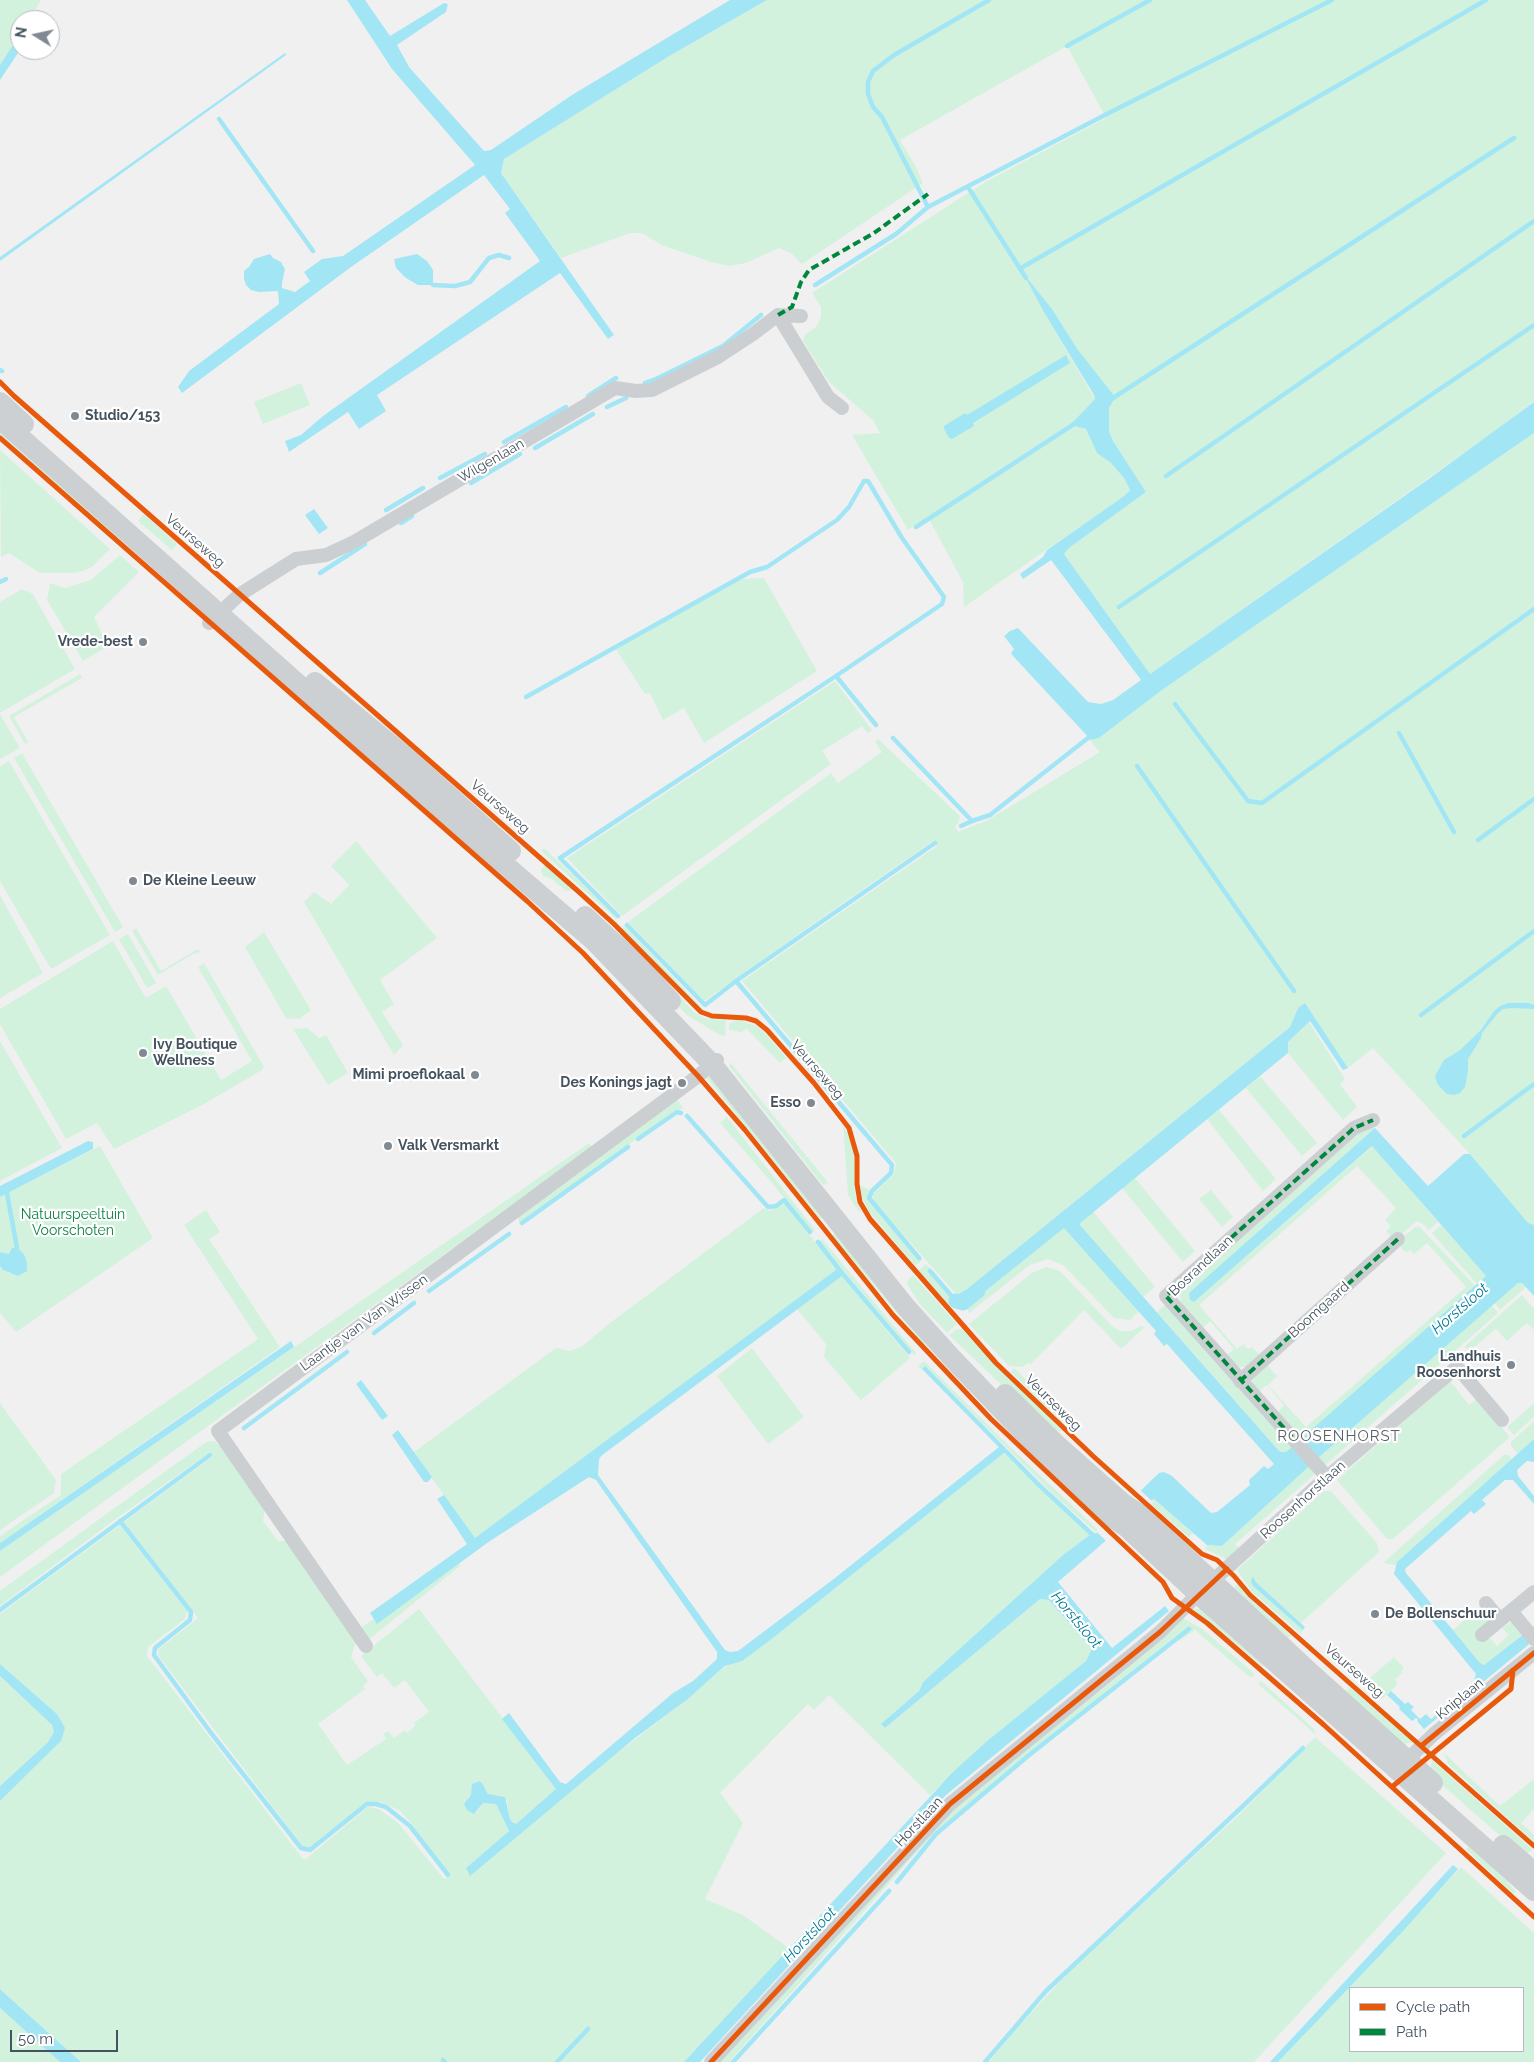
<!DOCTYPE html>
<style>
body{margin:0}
#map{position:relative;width:1534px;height:2062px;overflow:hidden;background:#f1f0f0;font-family:Raleway,sans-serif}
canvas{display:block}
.legend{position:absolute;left:1349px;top:1987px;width:175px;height:65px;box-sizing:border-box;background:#fff;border:1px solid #b5babf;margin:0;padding:6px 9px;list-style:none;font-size:15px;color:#45535f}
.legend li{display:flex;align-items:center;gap:10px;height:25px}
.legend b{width:25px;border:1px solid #b5babf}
.north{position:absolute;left:10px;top:10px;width:50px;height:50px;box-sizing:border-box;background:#fff;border:1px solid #b5babf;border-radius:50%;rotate:280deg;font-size:14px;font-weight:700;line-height:20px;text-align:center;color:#45535f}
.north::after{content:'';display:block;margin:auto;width:18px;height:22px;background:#818a92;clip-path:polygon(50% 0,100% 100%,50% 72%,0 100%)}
.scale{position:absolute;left:10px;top:2030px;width:108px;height:22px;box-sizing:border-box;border:2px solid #45535f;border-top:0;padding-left:6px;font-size:15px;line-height:18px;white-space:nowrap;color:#45535f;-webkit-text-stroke:4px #fff;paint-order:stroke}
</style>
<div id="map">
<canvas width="1534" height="2062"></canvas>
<ul class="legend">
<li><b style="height:6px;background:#e8590c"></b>Cycle path</li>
<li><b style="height:6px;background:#00873e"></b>Path</li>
</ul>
<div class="north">N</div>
<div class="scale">50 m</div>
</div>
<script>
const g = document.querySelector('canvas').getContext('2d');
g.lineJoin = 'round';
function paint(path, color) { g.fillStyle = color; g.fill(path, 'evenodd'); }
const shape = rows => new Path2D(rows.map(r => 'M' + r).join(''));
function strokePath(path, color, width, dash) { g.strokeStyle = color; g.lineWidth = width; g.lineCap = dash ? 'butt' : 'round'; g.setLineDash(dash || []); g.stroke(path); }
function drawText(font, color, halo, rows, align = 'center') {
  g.font = font + ' Raleway,sans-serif'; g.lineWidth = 4.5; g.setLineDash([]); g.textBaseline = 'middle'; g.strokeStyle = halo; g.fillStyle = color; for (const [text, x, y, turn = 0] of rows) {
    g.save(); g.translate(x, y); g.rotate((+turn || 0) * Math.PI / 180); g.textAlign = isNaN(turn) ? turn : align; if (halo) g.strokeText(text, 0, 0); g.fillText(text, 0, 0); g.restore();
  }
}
paint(shape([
 [0,0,41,0,29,20,20,20,20,34,0,65],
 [767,0,1534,0,1534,401,1491,434,1150,674,1064,554,1069,548,1146,492,1113,441,1109,431,1109,408,1078,350,1052,309,1045,314,1095,399,1074,421,959,496,1073,426,1086,429,1097,452,1111,463,1124,478,1130,490,1124,496,964,607,963,582,928,517,908,530,852,435,880,433,873,420,829,382,803,341,805,335,816,327,821,317,821,307,812,293,987,181,1106,118,1067,46,900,140,915,165,923,183,802,264,792,254,779,248,746,263,729,266,711,262,662,245,642,233,630,233,561,258,501,173,504,159,671,55],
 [301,383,310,405,263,424,254,402],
 [0,423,121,532,116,539,0,434],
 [1534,433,1534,1225,1528,1224,1470,1154,1373,1048,1348,1068,1310,1011,1298,1008,1291,1026,967,1289,957,1295,874,1202,872,1195,894,1174,896,1163,742,981,937,846,933,841,833,910,704,1001,628,922,831,773,838,783,882,752,875,742,878,739,960,816,958,824,955,826,958,832,988,820,1100,752,1088,738,1091,740,1099,738,1162,690],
 [0,450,110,549,92,567,83,571,72,573,40,573,9,553,1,557],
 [144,514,177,544,172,550,138,521],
 [120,555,139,572,94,617,108,646,83,661,47,600,50,583,65,588,91,580],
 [764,578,817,671,704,743,684,708,663,720,650,693,645,694,615,648,739,579],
 [22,589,33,594,75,669,0,713,0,602],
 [80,674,82,678,14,717,28,742,25,744,9,716],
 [835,681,872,730,868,733,862,726,822,751,831,764,622,916,567,858],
 [0,714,20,748,0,759],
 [22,753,123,927,115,932,14,758],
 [9,761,110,935,51,969,0,881,0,766],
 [356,841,437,938,380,980,394,1004,382,1012,403,1045,394,1055,304,902,314,892,331,904,349,885,331,866],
 [544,848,618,917,616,919,541,851],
 [544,866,547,866,575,890,566,891,552,879,543,876,541,870],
 [0,895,43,973,0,998],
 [624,925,704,1010,698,1007,622,929],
 [136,928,161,971,198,949,200,952,193,954,158,975,132,931],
 [264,932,311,1010,299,1019,286,1018,245,947],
 [621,933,696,1014,704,1018,726,1020,725,1036,720,1035,687,1015,614,939],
 [128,934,156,983,147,988,119,939],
 [113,941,146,998,166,986,221,1080,252,1061,198,967,204,963,264,1067,262,1070,204,1104,114,1149,97,1123,66,1139,0,1024,0,1009],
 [737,1020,757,1026,765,1033,786,1058,780,1063,746,1028,741,1033,738,1031,729,1030,729,1024],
 [1309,1022,1345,1079,1340,1084,1357,1107,1343,1120,1288,1053,1288,1042],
 [307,1028,319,1038,326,1035,348,1073,328,1085,293,1029],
 [0,1041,62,1148,0,1181],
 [730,1062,826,1180,828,1183,823,1185,729,1066],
 [1260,1076,1317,1143,1302,1156,1246,1088],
 [706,1077,714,1077,823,1211,821,1220],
 [676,1098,684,1109,676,1110,520,1224,518,1219,520,1215],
 [1219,1110,1276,1179,1263,1191,1207,1119],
 [727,1117,815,1230,812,1233,773,1184,720,1123],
 [843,1124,849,1135,854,1156,854,1187,857,1203,861,1210,859,1212,848,1195],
 [1372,1125,1375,1128,1194,1302,1373,1146,1438,1222,1429,1230,1422,1223,1417,1221,1399,1236,1393,1239,1386,1231,1391,1226,1385,1220,1396,1208,1357,1166,1199,1305,1237,1349,1244,1344,1248,1349,1252,1347,1261,1356,1247,1367,1236,1367,1226,1356,1234,1349,1210,1321,1202,1329,1181,1303,1180,1294,1183,1286,1354,1134],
 [589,1143,592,1147,0,1577,0,1551],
 [100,1146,153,1238,16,1332,0,1313,0,1266,3,1270,11,1274,9,1254,0,1252,0,1197],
 [1135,1178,1195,1251,1183,1262,1122,1188],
 [860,1185,870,1190,868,1193,868,1200,918,1259,921,1257,923,1259,915,1266,867,1209,862,1196],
 [1211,1190,1233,1217,1222,1227,1199,1199],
 [784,1203,837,1269,474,1539,414,1452,556,1348,570,1351,581,1347,610,1323,764,1208,770,1211],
 [206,1210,220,1232,209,1239,280,1347,0,1543,0,1536,61,1495,61,1474,258,1339,184,1225],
 [1093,1211,1155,1287,1143,1297,1078,1224],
 [1441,1225,1486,1276,1477,1284,1432,1233],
 [1419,1226,1475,1286,1300,1440,1277,1413,1284,1405,1267,1385,1258,1392,1254,1388,1252,1381,1255,1375,1265,1363,1277,1376,1268,1385,1306,1427,1466,1287,1427,1243,1414,1254,1410,1250,1406,1253,1399,1245,1401,1239,1415,1227],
 [1064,1227,1139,1311,1130,1320,1114,1318,1063,1265,1048,1259,1030,1265,969,1313,965,1304,983,1293],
 [839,1230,927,1338,924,1345,832,1236],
 [822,1239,916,1353,914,1355,843,1270,820,1241],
 [926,1264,931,1269,928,1272,957,1303,951,1307,918,1271],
 [1047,1267,1060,1271,1113,1327,1121,1331,1131,1331,1141,1326,1145,1327,1121,1349,1084,1310,1030,1365,1028,1363,1023,1367,1009,1366,969,1324,1032,1273],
 [913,1275,957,1324,947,1333,919,1303,907,1284,908,1280],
 [842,1276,910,1358,861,1400,824,1357,826,1344,797,1309],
 [1518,1283,1522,1283,1526,1287,1500,1310,1494,1302],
 [1522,1295,1534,1309,1534,1330,1527,1323,1507,1341,1496,1329,1473,1348,1471,1346,1467,1349,1465,1346],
 [1491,1305,1497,1311,1497,1314,1324,1466,1317,1459],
 [1163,1306,1169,1307,1292,1447,1286,1452,1280,1452,1157,1312],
 [957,1329,962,1329,1062,1431,1050,1431,949,1335],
 [752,1348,804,1417,768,1444,717,1376],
 [924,1361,1007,1444,1099,1531,1097,1533,1054,1495,926,1367,922,1370,918,1366],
 [1014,1368,1058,1411,1055,1415,1011,1372],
 [1450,1381,1469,1405,1478,1398,1508,1435,1509,1438,1393,1539,1387,1539,1337,1480],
 [0,1403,56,1480,54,1493,0,1530],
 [1534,1403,1534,1417,1514,1435,1507,1427],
 [1534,1421,1534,1440,1518,1454,1511,1446,1511,1442],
 [214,1441,227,1452,265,1507,263,1521,278,1541,288,1541,357,1639,351,1657,368,1681,363,1686,365,1689,318,1724,347,1765,386,1739,383,1734,388,1731,394,1738,405,1730,407,1733,415,1726,414,1723,429,1712,405,1680,394,1688,382,1673,377,1677,361,1656,419,1609,557,1789,516,1824,512,1822,510,1819,507,1801,502,1796,489,1795,482,1783,479,1781,475,1782,473,1784,471,1796,468,1797,476,1813,483,1803,496,1804,509,1831,466,1868,688,1699,719,1671,773,1638,1004,1453,1091,1534,1063,1555,923,1682,919,1691,882,1724,885,1728,1040,1599,1049,1600,1092,1649,1087,1661,987,1741,930,1795,829,1695,814,1710,808,1704,720,1793,743,1823,705,1899,743,1915,790,1949,684,2062,81,2062,0,1989,0,1801,61,1741,57,1714,0,1664,0,1614,120,1525,187,1611,185,1619,148,1647,147,1656,303,1859,306,1859,368,1807,379,1809,398,1823,444,1879,451,1877,412,1824,399,1810,381,1802,366,1803,310,1848,303,1847,158,1655,159,1649,198,1618,124,1522,213,1456,210,1452,113,1521,0,1606,0,1591,206,1442],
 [1504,1455,1509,1455,1512,1459,1397,1562,1396,1565,1383,1563],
 [1309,1466,1315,1474,1235,1544,1241,1550,1228,1560,1205,1549,1207,1545,1222,1546],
 [1324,1491,1331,1491,1377,1543,1379,1552,1301,1623,1256,1582,1255,1578,1254,1587,1303,1630,1301,1634,1252,1592,1237,1570],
 [1155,1500,1193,1533,1189,1537,1151,1504],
 [459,1564,460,1566,368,1640,360,1628,374,1619,377,1623],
 [1238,1584,1245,1594,1291,1636,1288,1638,1236,1590,1235,1586],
 [1483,1604,1492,1617,1483,1641,1490,1638,1497,1646,1509,1635,1502,1628,1511,1622,1523,1634,1484,1665,1480,1663,1453,1630],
 [1199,1609,1206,1609,1264,1658,1263,1667,1209,1621,1192,1610],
 [1182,1618,1201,1628,1255,1674,1251,1678,1195,1630,1179,1641,1175,1637,1029,1754,935,1832,729,2062,719,2062,953,1808],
 [1394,1657,1404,1668,1401,1671,1402,1673,1395,1680,1398,1684,1382,1699,1364,1683],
 [0,1676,52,1725,54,1732,48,1742,0,1786],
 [1261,1681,1314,1729,1315,1734,1258,1684],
 [1350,1687,1413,1742,1404,1744,1346,1692],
 [1315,1737,1446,1853,1254,2062,989,2062,1015,2030,1072,1969,1240,1814],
 [1444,1753,1500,1806,1534,1779,1534,1809,1521,1823,1534,1835,1534,1842,1448,1764],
 [1432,1760,1533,1850,1525,1854,1515,1849,1432,1776,1430,1772],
 [1470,1846,1488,1858,1516,1892,1513,1894,1466,1849],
 [1461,1867,1534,1933,1534,2062,1278,2062],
 [1350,1988,1523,1988,1523,2051,1350,2051],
 [0,2008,60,2062,0,2062]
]), '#d2f2dd');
paint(shape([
 [347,0,365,0,390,36,444,3,448,4,446,12,397,45,409,67,484,151,491,150,572,95,730,0,767,0,671,55,504,159,501,173,614,335,608,339,560,273,377,395,386,411,359,429,348,412,289,452,285,441,301,435,323,416,540,261,505,213,510,209,484,175,351,267,182,393,178,387,189,371,279,304,278,291,259,292,251,290,246,285,244,279,244,271,249,267,254,259,270,254,273,258,281,262,285,269,282,283,282,288,295,292,310,281,304,272,322,259,343,256,475,165,392,69],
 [20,34,20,50,0,80,0,65],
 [285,53,286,55,0,261,0,257],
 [417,254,427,261,433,270,433,285,418,285,406,278,396,268,394,259],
 [1023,273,1052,309,1078,350,1115,397,1109,408,1109,431,1113,441,1146,492,1069,548,1064,554,1150,674,1430,478,1534,402,1534,433,1162,690,1099,738,1091,740,1013,656,1011,653,1014,649,1004,636,1010,631,1018,628,1088,702,1101,704,1113,700,1141,680,1051,560,1023,579,1020,574,1043,557,1047,550,1124,496,1130,490,1124,478,1111,463,1097,453,1086,429,1070,425,1095,399,1094,395,1045,314],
 [1066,355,1070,363,973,423,974,426,952,439,949,438,944,429,944,426,965,413,967,415],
 [314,509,328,528,319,534,305,515],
 [1305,1003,1348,1068,1343,1070,1310,1021,1288,1042,1288,1053,1079,1224,1280,1452,1286,1452,1486,1276,1372,1146,1194,1302,1190,1300,1189,1293,1375,1128,1428,1186,1464,1154,1470,1154,1528,1223,1534,1225,1534,1296,1522,1283,1518,1283,1317,1459,1222,1546,1207,1545,1154,1499,1058,1582,1112,1648,1165,1606,1169,1611,946,1795,700,2062,684,2062,952,1773,987,1741,1086,1661,1092,1649,1049,1600,1040,1599,885,1728,881,1724,919,1691,923,1682,1063,1555,1091,1534,1097,1533,1159,1473,1164,1472,1172,1476,1211,1513,1217,1512,1250,1485,1249,1480,1264,1466,1268,1469,1274,1464,1167,1344,1164,1346,1154,1334,1156,1331,1064,1228,983,1293,965,1304,957,1295,967,1289,1290,1027,1298,1008],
 [1508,1003,1529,1003,1534,1005,1534,1009,1512,1008,1503,1009,1497,1014,1482,1033,1481,1038,1468,1059,1468,1071,1465,1087,1460,1093,1454,1095,1447,1094,1438,1085,1435,1076,1444,1060,1459,1051,1481,1030,1494,1011,1500,1006],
 [88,1141,93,1142,93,1149,0,1197,0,1186],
 [12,1248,17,1248,24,1254,27,1263,27,1271,18,1276,3,1270,0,1266,0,1252,9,1254],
 [837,1269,843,1270,842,1276,601,1456,599,1460,598,1475,725,1650,730,1652,738,1651,835,1578,999,1447,1005,1447,1004,1453,773,1638,742,1661,725,1666,719,1671,688,1699,635,1738,470,1876,466,1868,509,1831,496,1804,483,1803,474,1814,467,1810,464,1804,471,1795,472,1784,479,1781,482,1783,488,1794,505,1797,510,1819,512,1822,516,1824,556,1789,502,1719,509,1713,560,1782,566,1784,673,1693,693,1681,717,1659,717,1652,596,1480,589,1477,487,1543,377,1624,370,1613,467,1544,437,1499,444,1495,475,1538],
 [291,1341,294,1347,0,1551,0,1543],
 [361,1380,388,1416,382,1420,356,1384],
 [398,1430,432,1477,428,1482,424,1482,392,1435],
 [1534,1439,1534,1462,1527,1461,1517,1470,1518,1476,1534,1496,1534,1504,1513,1480,1505,1480,1482,1500,1486,1504,1474,1514,1471,1511,1405,1569,1406,1573,1480,1663,1484,1665,1534,1626,1534,1640,1476,1688,1473,1684,1476,1674,1394,1574,1397,1562],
 [1253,1576,1256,1582,1305,1627,1303,1630,1254,1587,1251,1582],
 [0,1664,57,1714,65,1728,61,1741,0,1801,0,1786,48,1742,54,1732,52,1725,0,1676],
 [1391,1691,1405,1704,1408,1702,1414,1707,1411,1710,1420,1719,1426,1714,1431,1719,1465,1692,1467,1694,1424,1729,1417,1721,1418,1720,1416,1718,1412,1721,1399,1709,1400,1707,1387,1695],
 [1453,1865,1458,1869,1404,1930,1278,2062,1270,2062],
 [0,1989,1,1990,81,2062,60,2062,0,2008]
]), '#a2e6f5');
paint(shape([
 [1139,1489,1153,1502,1107,1542,1096,1531]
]), '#f1f0f0');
strokePath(shape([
 [1067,46,1150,0],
 [219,119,313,251],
 [968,187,1026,278],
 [928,207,1105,115,1332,0],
 [1021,268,1486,0],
 [433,285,455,286,470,282,489,258,499,255,509,258],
 [815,285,896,234,928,207,882,117,873,107,868,94,868,82,873,71,894,55,989,0],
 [0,370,2,371],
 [645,383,654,380,723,346,761,315],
 [588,396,616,378],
 [1110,400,1514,138],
 [607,407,626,398],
 [504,442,566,407],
 [535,448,593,414],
 [1166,476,1534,221],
 [440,478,485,454],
 [471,483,520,454],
 [386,510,423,488],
 [401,523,412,516],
 [916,527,1074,424],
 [320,573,365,544],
 [0,582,6,579],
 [1119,607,1534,325],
 [836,676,876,725],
 [526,697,750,572,767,567,837,520,849,507,864,481,868,481,902,538,944,597,942,604,836,676,560,858,618,916],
 [1175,704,1248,801,1262,803,1534,609],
 [1399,733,1454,832],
 [893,738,972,821,990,815,1088,738],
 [1137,766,1294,991],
 [961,826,972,821],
 [1478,840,1534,799],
 [627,925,705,1005,736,981,935,843],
 [736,981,892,1165,891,1173,872,1191,869,1198,919,1258],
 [1421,1015,1534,931],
 [687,1116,768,1207,776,1206,784,1200,810,1232],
 [1464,1136,1534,1084],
 [638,1139,677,1112,681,1113],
 [6,1188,17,1248],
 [522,1223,628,1147],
 [818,1242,842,1273,909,1352],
 [930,1271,956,1301],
 [429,1291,509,1234],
 [374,1333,414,1303],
 [925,1369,1039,1485,1095,1537],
 [244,1428,347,1352],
 [120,1521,191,1612,190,1620,155,1648,154,1655,211,1733,301,1848,310,1850,367,1804,376,1804,386,1807,410,1826,448,1875],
 [0,1610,210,1455],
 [897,1882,936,1834,1028,1756,1189,1629],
 [443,2060,445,2062],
 [557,2062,588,2029],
 [733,2062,889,1891],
 [985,2062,1046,1991,1243,1806,1303,1748]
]), '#a2e6f5', 4.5);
strokePath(shape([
 [956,1301,963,1303,978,1291]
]), '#a2e6f5', 15);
strokePath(shape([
 [778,315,801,316],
 [209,623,239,595,296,559,326,555,354,542,615,388,636,391,652,390,718,357,753,334,778,315,828,397,842,408],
 [1240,1381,1398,1239],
 [1327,1477,1166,1296,1354,1128,1373,1120],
 [1486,1603,1500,1620],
 [1511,1611,1534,1639],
 [1482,1635,1534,1592],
 [366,1646,218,1431,698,1076,717,1060],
 [1401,1766,1434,1734,1534,1653],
 [711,2062,950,1804,1160,1632,1196,1596,1327,1477,1457,1367,1502,1420]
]), '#cccfd1', 14);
strokePath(shape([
 [0,402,24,424],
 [0,419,395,770,595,942,712,1064,906,1307,951,1357,1044,1454,1111,1517,1126,1527,1198,1594,1534,1891],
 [315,682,406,757,511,851],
 [585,916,640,967,671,1001],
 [1005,1394,1055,1443,1124,1504,1141,1515,1311,1673,1433,1783],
 [1503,1845,1534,1872]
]), '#ccd0d3', 20);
strokePath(shape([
 [778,315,792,307,801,282,809,270,874,233,928,194],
 [1240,1381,1398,1239],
 [1292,1437,1166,1296,1354,1128,1373,1120]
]), '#00873e', 4, [8, 4]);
strokePath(shape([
 [0,382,14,396,579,892,614,924,701,1012,712,1016,746,1018,756,1021,767,1030,814,1083,849,1128,857,1156,857,1184,860,1202,870,1219,996,1363,1093,1456,1202,1554,1217,1560,1234,1576,1250,1595,1534,1846],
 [0,438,527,901,583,953,698,1076,745,1130,893,1315,991,1419,1163,1582,1172,1598,1207,1623,1324,1725,1534,1917],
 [1421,1746,1534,1653],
 [1393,1786,1511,1689,1513,1670],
 [711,2062,950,1804,1160,1632,1227,1569]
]), '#e8590c', 5);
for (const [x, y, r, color] of [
 [75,416,5,"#818a92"],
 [143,642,5,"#818a92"],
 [133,881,5,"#818a92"],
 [143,1053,5,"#818a92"],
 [475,1075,5,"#818a92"],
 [682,1083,5,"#818a92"],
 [811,1103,5,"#818a92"],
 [388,1146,5,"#818a92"],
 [1511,1365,5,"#818a92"],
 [1375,1614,5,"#818a92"]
]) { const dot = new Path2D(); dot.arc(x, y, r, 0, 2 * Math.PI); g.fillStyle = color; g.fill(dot); strokePath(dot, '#fff', 2); }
drawText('bold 14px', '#45535f', '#fff', [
 ["Studio/153",85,416],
 ["Vrede-best",133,642,"right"],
 ["De Kleine Leeuw",143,881],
 ["Ivy Boutique",153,1045],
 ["Wellness",153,1061],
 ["Mimi proeflokaal",465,1075,"right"],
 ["Des Konings jagt",672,1083,"right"],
 ["Esso",801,1103,"right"],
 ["Valk Versmarkt",398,1146],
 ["Landhuis",1501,1357,"right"],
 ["Roosenhorst",1501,1373,"right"],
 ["De Bollenschuur",1385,1614]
], 'left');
drawText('14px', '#45535f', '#fff', [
 ["Wilgenlaan",491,461,-30],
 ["Veurseweg",195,541,41],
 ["Veurseweg",500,807,41],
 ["Veurseweg",817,1070,49],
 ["Bosrandlaan",1201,1266,-43],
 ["Boomgaard",1319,1310,-42],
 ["Laantje van Van Wissen",364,1323,-36],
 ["Veurseweg",1053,1403,45],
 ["Roosenhorstlaan",1303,1500,-42],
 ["Veurseweg",1354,1671,41],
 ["Kniplaan",1460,1699,-39],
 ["Horstlaan",919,1822,-47]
]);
drawText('14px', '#0c8443', '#fff', [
 ["Natuurspeeltuin",73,1215],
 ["Voorschoten",73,1231]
]);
drawText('italic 15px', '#037c95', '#fff', [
 ["Horstsloot",1460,1309,-41],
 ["Horstsloot",1076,1620,50],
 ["Horstsloot",810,1935,-47]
]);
g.letterSpacing = '1px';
drawText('15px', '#5a5f65', '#fff', [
 ["ROOSENHORST",1339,1436]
]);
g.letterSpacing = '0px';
</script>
